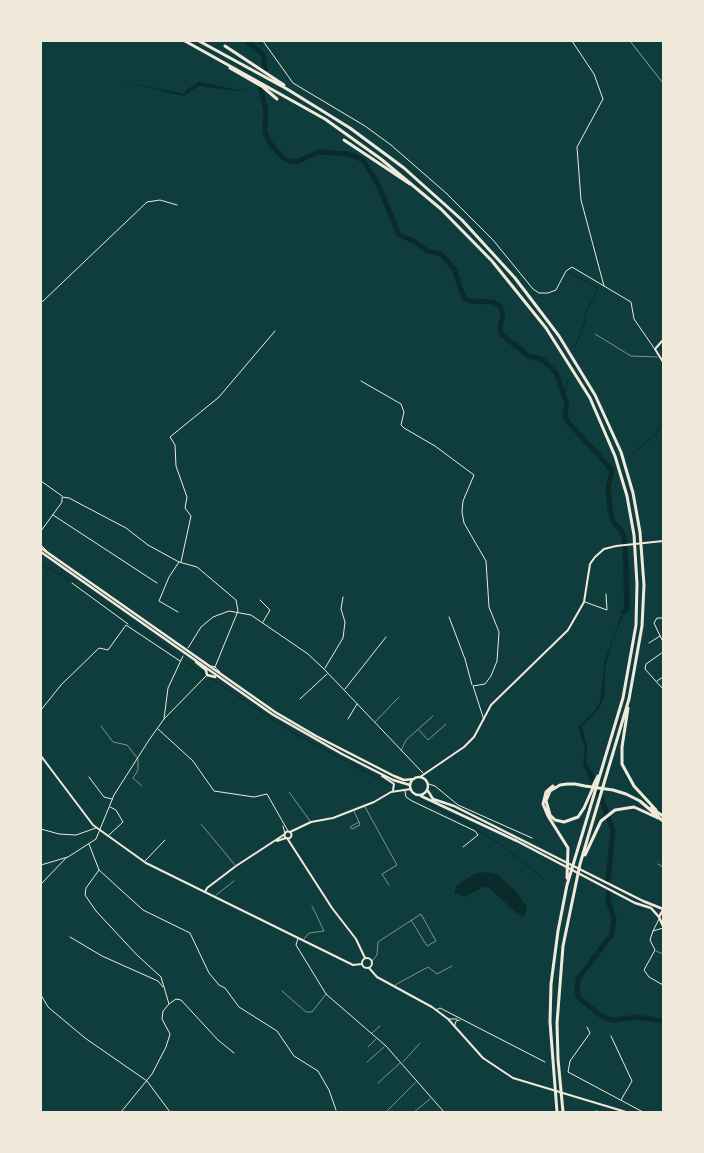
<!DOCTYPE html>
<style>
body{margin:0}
#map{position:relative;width:704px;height:1153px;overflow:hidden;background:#0f3d3e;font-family:Manrope,sans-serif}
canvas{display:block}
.frame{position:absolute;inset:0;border:42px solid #f1e9da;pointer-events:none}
</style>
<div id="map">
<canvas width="704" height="1153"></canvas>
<div class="frame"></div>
</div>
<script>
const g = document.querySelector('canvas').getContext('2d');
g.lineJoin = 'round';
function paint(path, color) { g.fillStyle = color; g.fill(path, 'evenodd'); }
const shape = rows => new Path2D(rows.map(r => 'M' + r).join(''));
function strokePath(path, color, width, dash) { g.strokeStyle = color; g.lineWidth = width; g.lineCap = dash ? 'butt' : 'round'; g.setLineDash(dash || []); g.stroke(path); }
paint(shape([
 [121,81,183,94,186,90,199,82,237,90,248,88,238,91,199,86,183,96],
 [628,555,630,602,629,611,624,615,621,614,624,605,623,556],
 [621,616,623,617,614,636,605,668,604,697,598,710,582,726,587,748,586,763,595,777,591,784,583,764,585,749,578,727,596,709,600,701,605,660],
 [487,872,497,874,516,891,527,907,526,914,522,917,519,915,488,887,483,887,465,897,454,893,456,886,474,874]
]), '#0a2a2b');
strokePath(shape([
 [567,271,597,288,597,291,584,317,586,319,575,347],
 [564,398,568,380],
 [632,454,655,435,663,422],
 [608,469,611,465],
 [41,566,64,576,177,655],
 [186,662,292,732,390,785],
 [420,799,468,824,504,847,544,879]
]), '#0a2a2b', 1);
strokePath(shape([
 [247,41,264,56,265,70],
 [261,89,266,112,265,132,270,143,282,157,289,161,296,162,319,152,348,154,363,160,378,184,399,235,414,241,427,251,441,254,454,269,464,298,470,301,493,302,500,306,503,313,500,328,502,335,529,356,543,360,556,373,567,404,565,415,568,422,612,470,608,488,610,509,613,522,621,530,624,538,626,562],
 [595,783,613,830,608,880],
 [609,892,608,901,614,918,612,934,578,979,577,992,579,998,604,1018,614,1020,637,1017,663,1021]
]), '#0a2a2b', 5);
strokePath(shape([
 [595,334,631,356,657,357],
 [375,722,399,697],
 [101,726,113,742,127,745,138,759,138,770,133,778,142,786],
 [419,730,428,740,446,724],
 [401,751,406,740,433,716],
 [289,792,310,821],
 [365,807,397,865,382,874,389,885],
 [354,811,359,822,350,827,352,829,360,825,359,822],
 [201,824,235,865],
 [658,864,663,867],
 [216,895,234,881],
 [304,939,309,933,324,931,312,906],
 [656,951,663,954],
 [372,961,377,955,378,942,421,914,436,941,427,946,411,920],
 [395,985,428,967,437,974,452,966],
 [282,991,306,1012,312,1012,326,994],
 [372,1033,380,1026],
 [368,1047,376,1039],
 [367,1062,384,1047],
 [403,1062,420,1043],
 [378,1083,400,1063],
 [386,1112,416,1082],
 [414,1112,430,1099]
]), '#f1e9da', 0.5);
strokePath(shape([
 [263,41,293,83,365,126,391,145,446,193,493,240,533,289,539,293,548,293,556,290,566,271,572,267,604,286],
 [572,41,594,74,603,99,577,147,581,200,604,286,631,302,634,319,654,348],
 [41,303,147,202,160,200,177,205],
 [361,381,401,404,404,412,401,425,404,428,435,446,474,475,463,501,462,512,464,523,486,561,489,607,499,632,497,661,491,676,485,684,473,686,484,720],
 [41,481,62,496],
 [62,497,69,498,126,528,148,545,179,562,197,567,236,600,238,611,215,667],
 [53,515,157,583],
 [41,531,62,502,62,498],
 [41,545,47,551],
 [181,562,191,516,185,508,187,497,176,466,175,445,170,437,219,397,275,331],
 [72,583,128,624],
 [260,600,270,610,263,622],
 [585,602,607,610,606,594],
 [178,612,159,601,169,577,179,562],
 [449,617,465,659,472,685],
 [663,618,657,618,654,623,663,642],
 [649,643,660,636],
 [188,648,201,627,213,617,229,611,251,615,308,654,324,669,423,773],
 [663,652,646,664,645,669,663,689],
 [212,666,215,667,220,672],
 [325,668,343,638,345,622,341,609,343,597],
 [657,681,663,677],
 [345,689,386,637],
 [300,699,327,674],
 [41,710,61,685,99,648,108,650,126,625,180,661],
 [164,719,168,688,183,656],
 [348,719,357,704],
 [158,729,193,761,214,791,254,797,267,794,288,831],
 [89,777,104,797,112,799],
 [429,784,435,786,458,805,532,838],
 [405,791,406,797,412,801,475,831,478,835,463,847],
 [283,826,285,834],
 [41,829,59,834,76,835,96,828],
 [109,835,123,822,116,810,110,807],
 [89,844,99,870,143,910,190,933,209,973,219,985,225,988,239,1007,277,1031,294,1056,318,1071,329,1090,336,1110],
 [145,861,165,840],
 [41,865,68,857,96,839,114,795,149,740,164,719,207,675],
 [99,870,86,888,85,895,96,911,137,955,161,977,169,1004,163,1011,162,1019,170,1034,166,1047,152,1074,121,1112],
 [41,884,67,857],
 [659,919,653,931,663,928],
 [653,931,650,940,655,950,644,970,649,977,663,985],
 [70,937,102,956,158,981,163,987],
 [298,938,296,945,326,994,386,1046,444,1112],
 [41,995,48,1007,85,1038,147,1081,170,1112],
 [169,1004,176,999,181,1000,218,1040,234,1053],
 [436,1010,440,1008,545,1062],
 [449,1019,457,1019],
 [455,1025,456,1021,460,1020],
 [587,1027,590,1033,570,1061,568,1072,643,1112],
 [611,1036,632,1081,621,1100],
 [596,1111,601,1112]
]), '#f1e9da', 1);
strokePath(shape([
 [663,340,655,349,663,362],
 [382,776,394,784,393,790],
 [420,777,464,747,474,737,491,705,568,630,584,602,590,564,595,557,604,549,616,546,663,541],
 '284.5 835a3.5 3.5 0 1 1 7 0a3.5 3.5 0 1 1-7 0Z',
 [290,832,311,822,333,818,374,802,391,792,411,789],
 [287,838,332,908,356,939,365,958],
 [277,841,286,838],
 [205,892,207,888,236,866,285,834]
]), '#f1e9da', 2);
strokePath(shape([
 [41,756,93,825,146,863,353,965,362,964],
 '362 963a5 5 0 1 1 10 0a5 5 0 1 1-10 0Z',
 [369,968,377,977,432,1007,448,1019,483,1058,513,1078,626,1112]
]), '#f1e9da', 2);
strokePath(shape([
 [41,548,275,712,316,736,394,776,404,780,414,779],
 [41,552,272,714,342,754,393,780,410,785],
 [196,662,206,670,207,675,215,677],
 '410 786a9 9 0 1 1 18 0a9 9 0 1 1-18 0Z',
 [428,791,433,799,454,806,643,901,663,909],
 [421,796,517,841,635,903,651,908,659,917],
 [663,910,659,917,663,926]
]), '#f1e9da', 2.5);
strokePath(shape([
 [185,41,325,119,381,159,441,209,492,261,546,328,590,398,615,456,627,496,634,535,637,584,636,625,623,698,567,885,558,931,551,984,550,1022,557,1112],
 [199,41,287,89,350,128,404,168,462,220,515,278,559,336,595,395,621,452,633,493,640,532,644,585,642,626,629,699,580,864,563,946,557,1023,558,1059,563,1112],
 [225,46,284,85],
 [230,68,263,87,277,99],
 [344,140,410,184],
 [628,708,622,747,622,764,634,786,656,810],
 [598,776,594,784,592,790,584,808,578,817,564,822,555,820,550,815,546,801,550,791,560,785,567,784,575,784,585,786,613,790,626,794,640,801,663,821],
 [553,786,546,792,543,804,548,816,568,848,567,878],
 [651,808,663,816],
 [585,855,601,821,615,810,634,807,658,818]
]), '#f1e9da', 3);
strokePath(shape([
 [630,41,663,83]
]), '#97a49c', 1);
</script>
